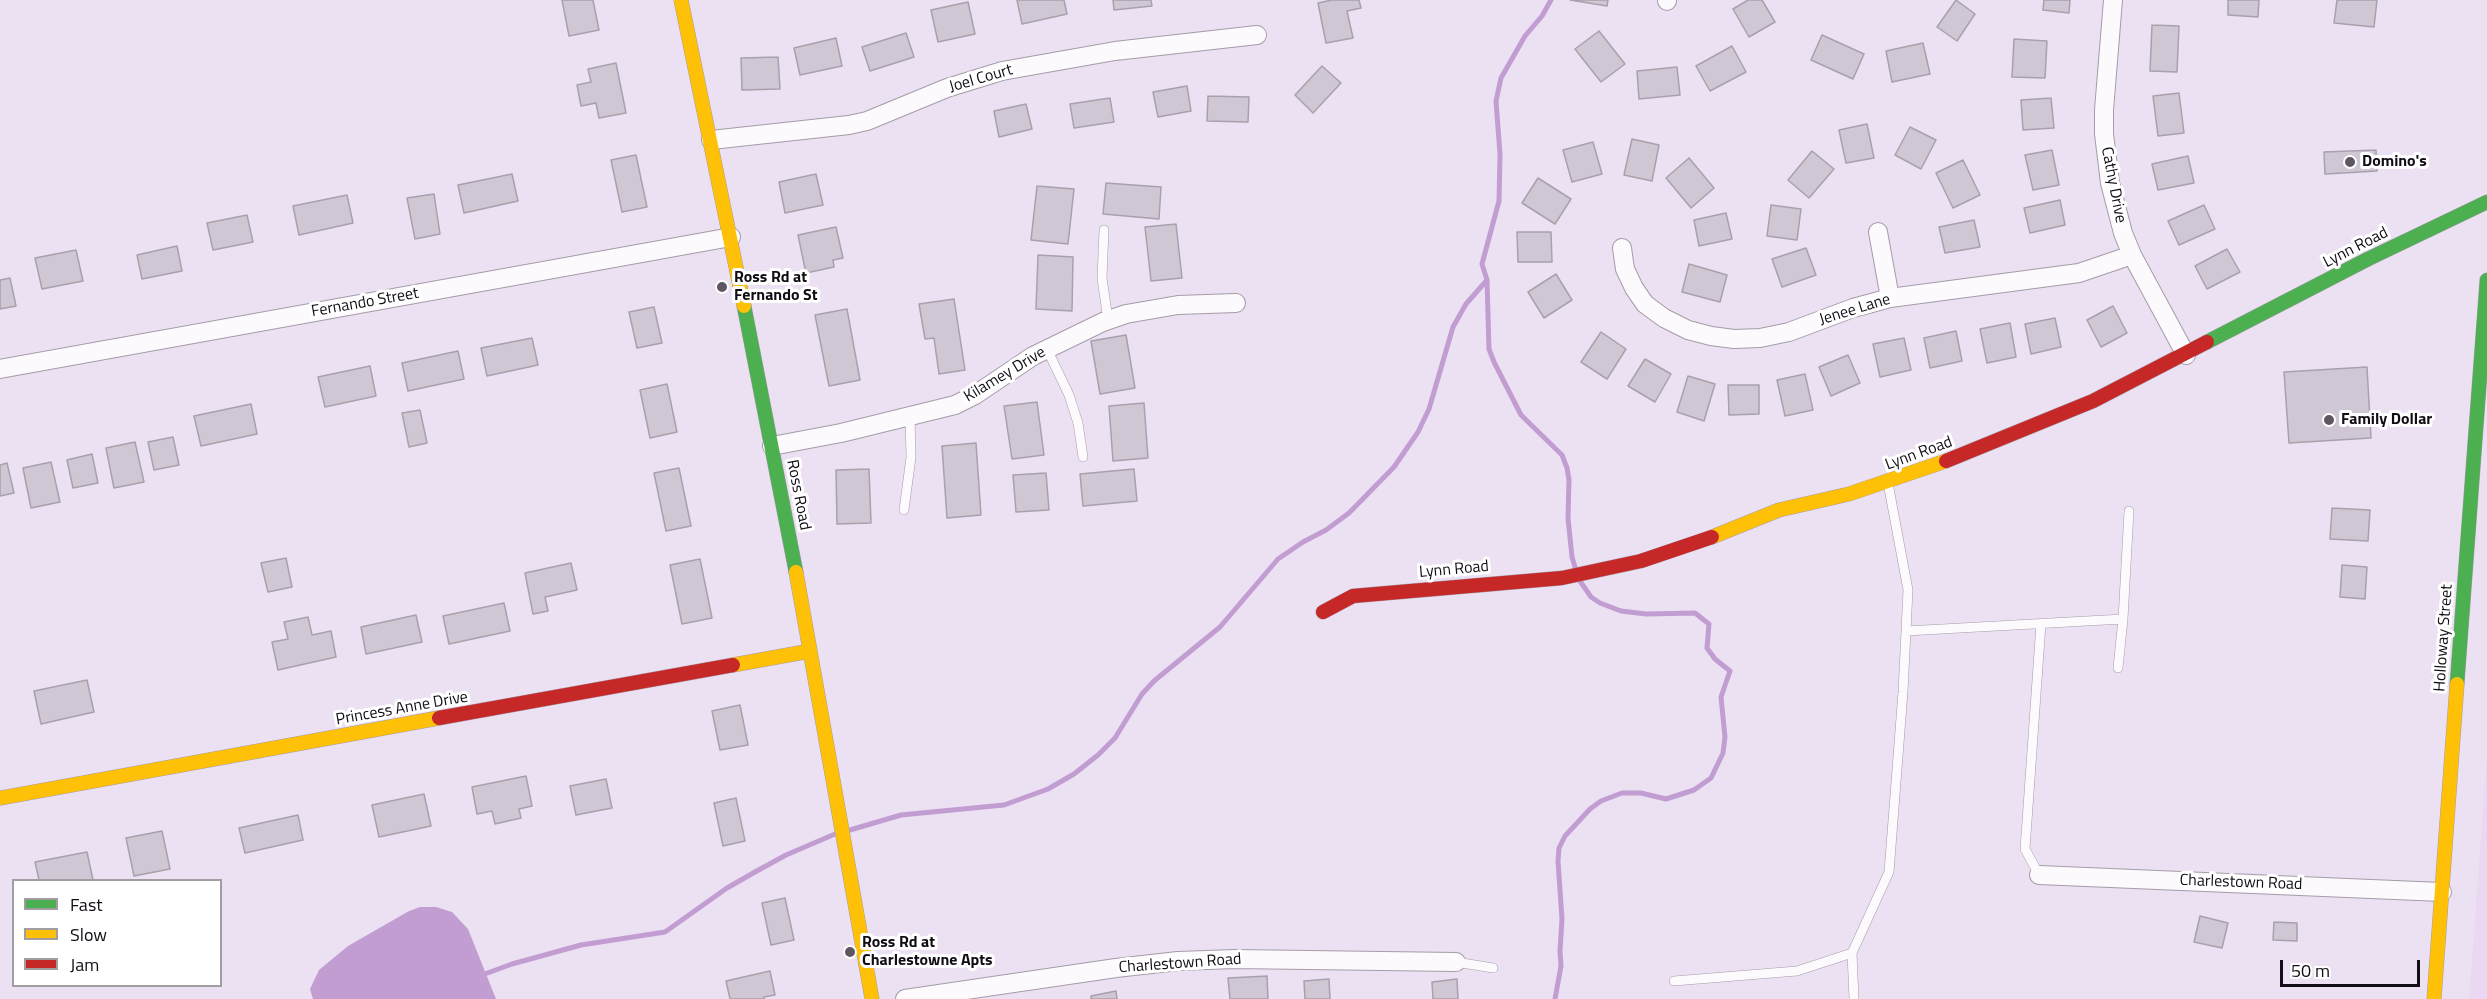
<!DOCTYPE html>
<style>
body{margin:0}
#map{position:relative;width:2487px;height:999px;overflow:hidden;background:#ece1f2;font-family:"Titillium Web",sans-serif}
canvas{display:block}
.legend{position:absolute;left:12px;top:879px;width:210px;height:108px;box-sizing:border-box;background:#fff;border:2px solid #a09ea1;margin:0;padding:8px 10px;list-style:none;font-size:18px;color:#120c15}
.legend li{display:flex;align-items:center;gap:12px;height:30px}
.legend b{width:30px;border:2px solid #a09ea1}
.scale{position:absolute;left:2280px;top:960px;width:140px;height:27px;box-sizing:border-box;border:3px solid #120c15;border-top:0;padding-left:8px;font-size:18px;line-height:21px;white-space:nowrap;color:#120c15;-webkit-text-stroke:4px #fff;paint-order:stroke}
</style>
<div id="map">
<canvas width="2487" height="999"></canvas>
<ul class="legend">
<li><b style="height:8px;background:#4caf50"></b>Fast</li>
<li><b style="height:8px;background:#ffc107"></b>Slow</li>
<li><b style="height:8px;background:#c62828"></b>Jam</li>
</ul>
<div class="scale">50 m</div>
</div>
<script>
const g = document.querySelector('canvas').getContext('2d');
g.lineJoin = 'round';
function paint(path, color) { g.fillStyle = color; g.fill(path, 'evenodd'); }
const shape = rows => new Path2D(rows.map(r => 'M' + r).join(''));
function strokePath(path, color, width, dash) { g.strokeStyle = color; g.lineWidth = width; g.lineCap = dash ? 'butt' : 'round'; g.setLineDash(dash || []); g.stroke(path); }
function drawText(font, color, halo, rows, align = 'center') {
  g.font = font + ' "Titillium Web",sans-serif'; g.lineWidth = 6; g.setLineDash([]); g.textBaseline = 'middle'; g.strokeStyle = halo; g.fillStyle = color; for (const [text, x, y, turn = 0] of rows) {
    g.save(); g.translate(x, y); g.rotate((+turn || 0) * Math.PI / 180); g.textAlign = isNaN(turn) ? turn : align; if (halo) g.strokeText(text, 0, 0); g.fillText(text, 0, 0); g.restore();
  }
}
paint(shape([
 [2487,756,2487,999,2469,999]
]), '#ead8f3');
paint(shape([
 [420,907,436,907,452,912,468,929,496,999,313,999,310,989,319,970,348,946,409,911]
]), '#c29dd2');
strokePath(shape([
 [1551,0,1542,16,1525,36,1501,78,1496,101,1500,154,1499,201,1482,264,1487,280,1489,349,1494,362,1521,415,1562,455,1567,468,1569,480,1568,518,1572,557,1575,567],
 [850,830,901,815,1004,805,1048,789,1074,774,1098,755,1115,738,1142,694,1154,681,1220,627,1278,559,1303,542,1326,530,1349,513,1394,467,1418,432,1429,409,1453,327,1466,304,1487,280],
 [482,975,512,964,581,945,665,932,727,888,755,872,786,855,835,834],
 [1555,999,1561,966,1560,951,1562,919,1558,861,1559,848,1565,836,1590,809,1601,801,1622,793,1641,793,1666,799,1694,790,1711,778,1723,753,1725,737,1721,697,1730,671,1715,659,1707,648,1709,624,1695,613,1646,614,1621,611,1600,603,1591,597,1580,581]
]), '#c29dd2', 5);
const building = shape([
 [562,0,593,0,599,30,569,36,562,0],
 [1017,0,1064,0,1067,14,1022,24,1017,0],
 [1113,0,1151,0,1152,6,1114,10,1113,0],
 [1332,0,1359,0,1361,8,1347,11,1353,38,1326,43,1318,3,1332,0],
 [1570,0,1608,0,1607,6,1570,0],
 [1748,0,1762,0,1775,22,1749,37,1733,9,1748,0],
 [1956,0,1975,14,1957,41,1937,27,1956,0],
 [2044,0,2070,0,2069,13,2043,10,2044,0],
 [2228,0,2259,0,2258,17,2228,15,2228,0],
 [2337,0,2377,0,2374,27,2334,23,2337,0],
 [968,2,975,34,938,42,931,10,968,2],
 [2152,25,2179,26,2177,72,2150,71,2152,25],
 [1599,31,1625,64,1601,82,1575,49,1599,31],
 [906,33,914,57,870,71,862,47,906,33],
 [1822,35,1864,54,1853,79,1811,60,1822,35],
 [836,38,842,66,800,75,794,48,836,38],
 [2014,39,2047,41,2045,78,2012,77,2014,39],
 [1923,43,1930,74,1892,82,1886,51,1923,43],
 [1732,46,1746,72,1710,91,1696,66,1732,46],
 [778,57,780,89,742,90,741,58,778,57],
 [616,63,626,113,599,118,596,103,581,106,577,85,591,82,588,69,616,63],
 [1322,66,1341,83,1313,113,1295,95,1322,66],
 [1677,67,1680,95,1639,99,1637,71,1677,67],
 [1187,86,1191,111,1158,117,1153,92,1187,86],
 [2179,93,2184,133,2158,136,2153,96,2179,93],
 [1208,96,1249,97,1248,122,1207,121,1208,96],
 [1110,98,1114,122,1074,128,1070,104,1110,98],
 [2051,98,2054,128,2023,130,2021,100,2051,98],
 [1026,104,1032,129,999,137,994,111,1026,104],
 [1867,124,1874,158,1846,163,1839,130,1867,124],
 [1910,127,1936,140,1921,169,1895,155,1910,127],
 [1632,139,1659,145,1652,181,1624,175,1632,139],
 [1593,142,1602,174,1572,182,1563,150,1593,142],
 [2052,150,2059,185,2033,190,2025,155,2052,150],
 [2376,150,2377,171,2325,174,2324,152,2376,150],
 [1812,151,1834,169,1809,198,1788,180,1812,151],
 [636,155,647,207,622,212,611,160,636,155],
 [2188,156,2194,183,2158,190,2152,164,2188,156],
 [1689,158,1714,188,1691,208,1666,178,1689,158],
 [1963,160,1980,195,1953,208,1936,173,1963,160],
 [512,174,518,201,464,213,458,185,512,174],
 [816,174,823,205,785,213,779,182,816,174],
 [1538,178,1571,199,1555,224,1522,203,1538,178],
 [1106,183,1161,187,1159,219,1103,214,1106,183],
 [1037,186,1074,189,1068,244,1031,240,1037,186],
 [434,194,440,234,415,239,407,198,434,194],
 [347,195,353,223,299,235,293,206,347,195],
 [2060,200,2065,225,2030,233,2024,208,2060,200],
 [1771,205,1801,209,1797,240,1767,236,1771,205],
 [2204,205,2215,229,2179,245,2168,221,2204,205],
 [1726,213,1732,239,1699,246,1694,220,1726,213],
 [247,215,253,242,213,250,207,223,247,215],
 [1974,220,1980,247,1945,253,1939,227,1974,220],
 [1176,224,1182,278,1151,281,1145,227,1176,224],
 [836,227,843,258,833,260,834,267,806,273,798,235,836,227],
 [1517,232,1551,232,1552,262,1518,262,1517,232],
 [177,246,182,271,142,279,137,255,177,246],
 [1806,248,1816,275,1782,287,1772,259,1806,248],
 [2227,249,2240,272,2207,289,2195,266,2227,249],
 [76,250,83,281,42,289,35,258,76,250],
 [1038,255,1073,257,1072,311,1036,309,1038,255],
 [1689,264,1727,275,1720,302,1682,292,1689,264],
 [1556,274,1572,300,1544,318,1528,292,1556,274],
 [10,278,16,306,0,309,0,280,10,278],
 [954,299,965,370,939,374,934,338,925,339,919,304,954,299],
 [2113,306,2127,333,2101,347,2087,320,2113,306],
 [654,307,662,343,637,348,629,312,654,307],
 [847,309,860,380,829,386,815,315,847,309],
 [2055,318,2061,347,2031,354,2025,324,2055,318],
 [2010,323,2016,357,1987,363,1980,329,2010,323],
 [1956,331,1962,361,1930,368,1924,338,1956,331],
 [1601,332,1626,349,1607,379,1581,362,1601,332],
 [1126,335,1135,388,1100,394,1091,341,1126,335],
 [532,338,538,365,487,376,481,348,532,338],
 [1904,338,1911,370,1880,377,1873,344,1904,338],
 [458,351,464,379,408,391,402,363,458,351],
 [1848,355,1860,383,1831,396,1819,367,1848,355],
 [1645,359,1671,374,1655,402,1628,386,1645,359],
 [370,366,376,396,325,407,318,377,370,366],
 [2367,367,2371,438,2289,443,2284,372,2367,367],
 [1805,374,1813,410,1785,416,1777,380,1805,374],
 [1688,376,1715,384,1704,421,1677,412,1688,376],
 [667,384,677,432,650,438,640,390,667,384],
 [1728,385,1759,385,1759,414,1729,415,1728,385],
 [1037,402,1044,455,1012,459,1004,406,1037,402],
 [1144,403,1148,458,1113,461,1109,406,1144,403],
 [251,404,257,434,201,446,194,416,251,404],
 [420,410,427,443,409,447,402,413,420,410],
 [173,437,179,465,154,470,148,442,173,437],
 [135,442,144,482,114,488,106,448,135,442],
 [976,443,981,515,947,518,942,446,976,443],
 [92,454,98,483,73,488,67,460,92,454],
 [51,462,60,502,31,508,23,468,51,462],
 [7,463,14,493,0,496,0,465,7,463],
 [679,468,691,526,666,531,654,473,679,468],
 [869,469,871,523,837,524,836,470,869,469],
 [1134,469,1137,501,1083,506,1080,474,1134,469],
 [1046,473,1049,510,1016,512,1013,475,1046,473],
 [2332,508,2370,510,2368,541,2330,539,2332,508],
 [286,558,292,587,268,592,261,563,286,558],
 [700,559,712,618,682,624,670,565,700,559],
 [571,563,577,590,545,597,548,611,533,614,525,573,571,563],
 [2342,565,2367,567,2365,599,2340,597,2342,565],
 [504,603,510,631,449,644,443,616,504,603],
 [416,615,422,642,366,654,361,627,416,615],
 [308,617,312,635,331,631,336,657,278,670,272,642,288,639,284,622,308,617],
 [87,680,94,712,41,724,34,691,87,680],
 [740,705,748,745,720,750,712,711,740,705],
 [526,776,532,806,519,809,521,818,495,824,492,811,477,814,472,787,526,776],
 [606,779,612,808,576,815,570,786,606,779],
 [424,794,431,826,379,837,372,805,424,794],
 [736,798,745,841,723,846,714,803,736,798],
 [298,815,303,840,245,853,239,828,298,815],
 [162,831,170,869,134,876,126,838,162,831],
 [87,852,93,880,39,880,35,862,87,852],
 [785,898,794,940,771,945,762,903,785,898],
 [2200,916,2228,923,2222,948,2194,942,2200,916],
 [2274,922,2297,923,2297,941,2273,940,2274,922],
 [770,971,775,995,764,997,764,999,730,999,726,981,770,971],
 [1267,976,1268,999,1230,999,1228,978,1267,976],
 [1329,979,1330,999,1305,999,1304,981,1329,979],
 [1457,979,1458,999,1433,999,1432,982,1457,979],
 [1116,991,1117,999,1091,999,1091,996,1116,991]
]);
paint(building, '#cfc7d3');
strokePath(building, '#a8a0ad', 1.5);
const lane = shape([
 [1104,230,1102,278,1108,320],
 [1047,349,1069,395,1078,423,1083,457],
 [904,510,911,457,910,417],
 [2123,619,2129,511],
 [1906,631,2123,619,2118,668],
 [2039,875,2025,849,2041,624],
 [1852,953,1854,999],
 [1456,962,1493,968],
 [1674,981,1797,971,1852,953,1889,872,1903,692,1908,590,1888,483]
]);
const street = shape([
 [2113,0,2104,110,2104,134,2110,183,2123,233,2132,255,2186,355],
 [1667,1,1667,0],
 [711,140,849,125,867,121,947,88,1002,71,1115,51,1257,35],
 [1878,232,1890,298],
 [1622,248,1625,269,1634,288,1645,304,1664,318,1688,330,1711,336,1734,339,1760,338,1789,332,1853,308,1890,298,2079,273,2132,255],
 [0,369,731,237],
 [772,446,841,433,955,405,975,395,1033,356,1103,322,1126,314,1178,305,1236,303],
 [2039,875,2442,892],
 [905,999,1116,968,1178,961,1235,959,1456,962]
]);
const fast = shape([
 [744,306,796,572],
 [2207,342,2368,259,2487,202],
 [2457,684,2487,280]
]);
const slow = shape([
 [681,0,744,306],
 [1712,537,1779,510,1849,494,1946,461],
 [796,572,872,999],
 [733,665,810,651],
 [0,798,439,718],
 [2434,999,2457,684]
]);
const jam = shape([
 [1946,461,2093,401,2207,342],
 [1323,612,1353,596,1562,578,1641,561,1712,537],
 [439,718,733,665]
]);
strokePath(lane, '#a49ca8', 10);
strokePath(street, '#a49ca8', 20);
strokePath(fast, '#a49ca8', 15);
strokePath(slow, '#a49ca8', 15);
strokePath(jam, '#a49ca8', 15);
strokePath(lane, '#fcfafd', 9);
strokePath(street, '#fcfafd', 18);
strokePath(fast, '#4caf50', 14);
strokePath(slow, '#ffc107', 14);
strokePath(jam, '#c62828', 14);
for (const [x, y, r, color] of [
 [2350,162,6,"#5e5762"],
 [722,287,6,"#5e5762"],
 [2329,420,6,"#5e5762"],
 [850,952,6,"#5e5762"]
]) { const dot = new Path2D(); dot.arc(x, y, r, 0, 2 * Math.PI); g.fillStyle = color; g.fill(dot); strokePath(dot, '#fff', 2); }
drawText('16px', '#120c15', '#fff', [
 ["Joel Court",981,79,-16],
 ["Cathy Drive",2113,185,79],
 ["Lynn Road",2356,248,-27],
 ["Fernando Street",365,303,-10],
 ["Jenee Lane",1855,310,-17],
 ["Kilamey Drive",1005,375,-31],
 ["Lynn Road",1919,454,-20],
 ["Ross Road",798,495,79],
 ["Lynn Road",1454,570,-5],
 ["Holloway Street",2444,638,-86],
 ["Princess Anne Drive",402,709,-10],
 ["Charlestown Road",2241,883,2],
 ["Charlestown Road",1180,964,-4]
]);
drawText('bold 16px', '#120c15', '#fff', [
 ["Domino's",2362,162],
 ["Ross Rd at",734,278],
 ["Fernando St",734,296],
 ["Family Dollar",2341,420],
 ["Ross Rd at",862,943],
 ["Charlestowne Apts",862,961]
], 'left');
</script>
